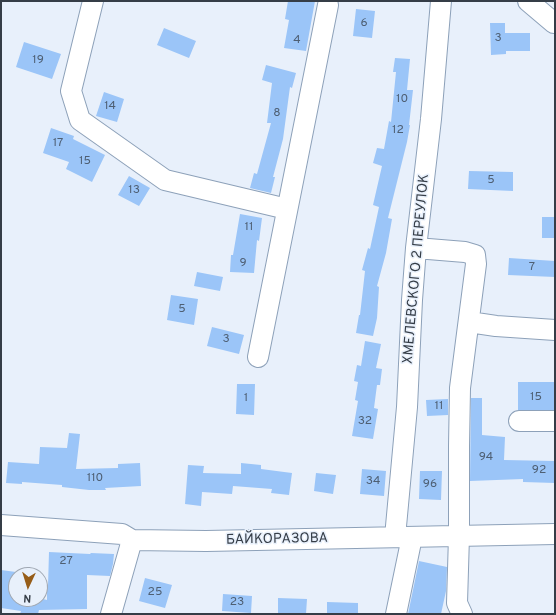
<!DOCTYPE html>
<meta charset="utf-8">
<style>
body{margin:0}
#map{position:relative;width:556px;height:615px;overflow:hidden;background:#e8f0fb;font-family:Overpass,sans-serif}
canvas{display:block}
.frame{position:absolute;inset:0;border:2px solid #353d47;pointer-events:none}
.north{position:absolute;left:8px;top:567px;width:40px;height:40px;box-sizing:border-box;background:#e8f0fb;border:1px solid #a0a8b3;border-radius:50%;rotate:184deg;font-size:11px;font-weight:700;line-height:16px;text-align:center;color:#353d47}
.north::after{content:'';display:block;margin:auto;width:14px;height:18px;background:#965d19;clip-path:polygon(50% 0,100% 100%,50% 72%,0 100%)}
</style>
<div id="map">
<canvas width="556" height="615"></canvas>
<div class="frame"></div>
<div class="north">N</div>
</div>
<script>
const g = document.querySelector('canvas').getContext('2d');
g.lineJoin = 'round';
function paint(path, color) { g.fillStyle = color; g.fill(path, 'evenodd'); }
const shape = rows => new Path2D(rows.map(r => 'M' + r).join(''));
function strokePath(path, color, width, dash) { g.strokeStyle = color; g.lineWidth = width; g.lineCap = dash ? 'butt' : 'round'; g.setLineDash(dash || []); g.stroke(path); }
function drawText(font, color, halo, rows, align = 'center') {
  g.font = font + ' Overpass,sans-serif'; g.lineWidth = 3; g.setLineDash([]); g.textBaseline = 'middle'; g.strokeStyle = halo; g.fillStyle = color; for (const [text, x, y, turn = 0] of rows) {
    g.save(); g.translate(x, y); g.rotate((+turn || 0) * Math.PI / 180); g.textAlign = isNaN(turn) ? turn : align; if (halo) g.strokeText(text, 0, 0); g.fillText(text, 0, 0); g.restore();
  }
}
paint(shape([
 [288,1,315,1,306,51,284,48,289,20,285,19],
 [356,9,375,11,372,38,353,36],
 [490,23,505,23,505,33,530,33,530,51,506,51,506,54,491,55],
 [164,28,196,41,189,58,157,45],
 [24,42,61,54,52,79,16,67],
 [395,58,410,59,407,90,413,90,409,125,410,125,407,142,388,218,392,219,386,253,377,286,379,287,377,318,373,336,356,333,359,315,360,315,365,271,362,270,368,248,370,249,379,207,373,205,382,166,373,163,377,148,384,149,389,121,391,122,396,72,393,72],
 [266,65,296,73,292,88,290,87,283,139,273,177,275,177,271,193,250,188,254,173,257,174,271,123,267,123,272,83,262,80],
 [104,92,124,99,117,122,96,116],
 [51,128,74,136,73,139,105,155,92,182,66,169,69,162,43,153],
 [469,171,513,172,513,191,468,189],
 [129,176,150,188,139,206,118,195],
 [240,214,262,218,259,241,257,240,254,273,230,272,231,255,233,255],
 [542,217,555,217,555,238,542,238],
 [509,258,555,261,555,277,508,275],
 [197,272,223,277,220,291,194,286],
 [171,295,198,299,194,325,167,320],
 [212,327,244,335,239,354,207,346],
 [365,341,381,344,376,368,382,369,380,385,377,385,374,408,378,409,373,439,352,436,358,401,355,400,358,382,354,381,357,365,361,366],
 [518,382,554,382,554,410,518,410],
 [237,384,255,384,254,415,236,414],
 [471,398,482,398,482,435,505,437,504,460,555,461,555,483,523,482,523,479,470,481],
 [448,399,448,415,427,416,426,400],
 [69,433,80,434,76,469,118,468,118,464,140,463,141,486,105,488,106,490,89,490,62,487,62,485,22,482,22,484,6,483,8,462,39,464,40,447,67,448],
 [241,463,261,465,261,469,292,473,289,495,271,493,272,489,233,486,232,494,202,492,201,506,185,504,188,465,204,466,203,473,241,474],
 [362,469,386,471,384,496,360,494],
 [420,471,442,471,441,500,419,499],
 [316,473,336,475,333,494,314,491],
 [49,552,90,554,91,553,114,554,113,564,110,576,87,575,87,609,39,610,38,614,20,614,21,611,1,608,1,570,16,572,16,599,43,599,47,600,47,586,48,586],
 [419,561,447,567,446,591,441,614,408,614],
 [145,578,172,585,165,608,139,601],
 [223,594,252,596,251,613,222,611],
 [278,598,307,599,306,614,278,614],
 [327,602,358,603,358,614,327,614]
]), '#9bc5f8');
const minor = shape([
 [93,1,71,91,80,120,165,180,287,209],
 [528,1,554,23],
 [416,248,465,252,475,255,476,264,460,388,459,446,459,536,457,603,462,614],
 [469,322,496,326,555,330],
 [258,357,328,5],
 [519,421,555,421],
 [1,525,122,534,132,540,206,541,555,534],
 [395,537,407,407,412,300,416,248,431,119,441,1],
 [111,614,132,540],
 [396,614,412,537]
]);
strokePath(minor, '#8da1b9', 22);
strokePath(minor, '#fff', 20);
drawText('12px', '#4e5f73', null, [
 ["6",364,24],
 ["3",498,39],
 ["4",297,41],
 ["19",38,61],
 ["10",402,100],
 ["14",110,107],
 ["8",277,114],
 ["12",398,131],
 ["17",58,144],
 ["15",85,162],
 ["5",491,181],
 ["13",134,191],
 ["11",249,228],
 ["9",243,264],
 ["7",532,268],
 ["5",182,310],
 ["3",226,340],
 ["15",536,398],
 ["1",246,399],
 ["11",439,407],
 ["32",365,422],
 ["94",486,458],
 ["92",539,471],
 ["110",95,479],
 ["34",373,482],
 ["96",430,485],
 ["27",66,562],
 ["25",155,593],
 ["23",237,603]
]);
drawText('14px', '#353d47', '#e8f0fb', [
 ["ХМЕЛЕВСКОГО 2 ПЕРЕУЛОК",417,269,-85],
 ["БАЙКОРАЗОВА",277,540,-1]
]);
</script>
